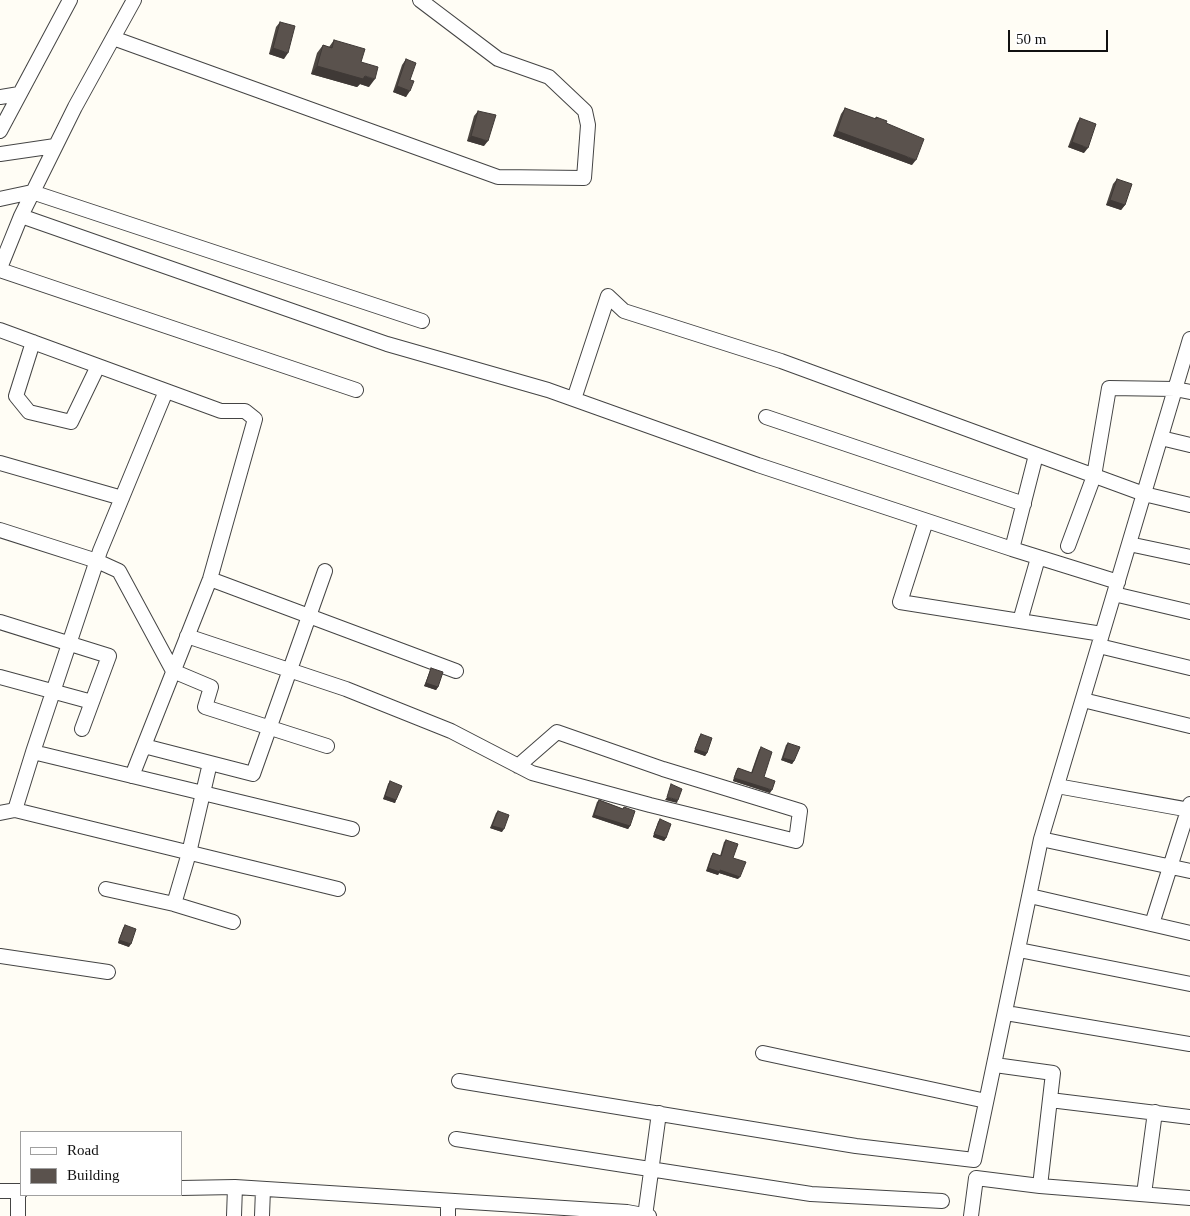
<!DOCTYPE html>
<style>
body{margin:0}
#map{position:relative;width:1190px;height:1216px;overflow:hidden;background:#fffdf5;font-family:"Times New Roman",serif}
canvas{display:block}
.legend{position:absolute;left:20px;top:1131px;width:162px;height:65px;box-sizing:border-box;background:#fff;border:1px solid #a0a0a0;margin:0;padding:6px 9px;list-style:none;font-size:15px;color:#111}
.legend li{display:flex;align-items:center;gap:10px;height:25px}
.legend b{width:25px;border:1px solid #a0a0a0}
.scale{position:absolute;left:1008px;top:30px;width:100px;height:22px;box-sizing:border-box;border:2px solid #111;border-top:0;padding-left:6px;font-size:15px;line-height:18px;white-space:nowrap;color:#111;-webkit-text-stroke:4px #fff;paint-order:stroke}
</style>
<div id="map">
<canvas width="1190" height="1216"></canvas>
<ul class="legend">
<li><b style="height:6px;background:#fff"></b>Road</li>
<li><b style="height:14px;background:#5a524d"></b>Building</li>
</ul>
<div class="scale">50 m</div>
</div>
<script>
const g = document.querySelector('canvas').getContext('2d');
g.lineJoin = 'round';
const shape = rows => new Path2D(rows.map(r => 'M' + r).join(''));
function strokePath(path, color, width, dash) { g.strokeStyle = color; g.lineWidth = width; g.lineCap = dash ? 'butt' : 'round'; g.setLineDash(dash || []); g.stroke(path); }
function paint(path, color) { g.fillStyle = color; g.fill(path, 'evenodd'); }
const street = shape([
 [113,38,498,177,584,178,588,125,585,111,549,77,498,59,420,0],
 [0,97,19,94],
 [0,131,70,0],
 [0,154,55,146],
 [0,199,32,192,422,321],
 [21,216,387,344,548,390,758,465,1012,549],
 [0,268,21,216,75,107,134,0],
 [0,270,356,390],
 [0,330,221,411,245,411,255,419,210,579,132,776],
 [33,342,16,396,29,412,71,422,98,366],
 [166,391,100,551,33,752,352,829],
 [574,399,608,296,624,311,781,361,1144,494,1190,505],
 [766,417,1024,504],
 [1161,438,1190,445],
 [1036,455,1012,549,1118,582],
 [0,463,122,498],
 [926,521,900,602,1102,634],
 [0,530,97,561,119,571,173,671,211,687,205,707,327,746],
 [1129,544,1190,557],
 [1068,546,1094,476,1109,388,1175,389,1190,392],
 [210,579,456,671],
 [1114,594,1190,612],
 [1020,621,1038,558],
 [0,622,109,656,82,729],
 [187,636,346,689,451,731,532,773,650,805,796,841,800,811,663,769,557,732,518,766],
 [1099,646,1190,668],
 [0,677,92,702],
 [1083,700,1190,726],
 [144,746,253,774,325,571],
 [33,752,15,810,338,889],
 [1057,786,1190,810],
 [0,813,15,810],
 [1041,839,1190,871],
 [106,889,174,904,233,922],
 [1030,896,1190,933],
 [174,904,189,853,210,763],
 [1152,924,1190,804],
 [1019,950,1190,984],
 [0,956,108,972],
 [1006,1013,1190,1044],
 [763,1053,986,1101],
 [995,1065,1053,1073,1040,1186],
 [459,1081,856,1146,974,1160,1041,839,1190,339],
 [1050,1100,1190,1117],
 [456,1139,811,1194,942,1201],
 [181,1188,235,1187,627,1212,649,1216],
 [0,1191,21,1191],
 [1144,1194,1155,1112],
 [448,1201,448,1216],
 [18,1216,18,1191],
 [234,1216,235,1187],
 [262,1216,263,1189],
 [645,1216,659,1113],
 [971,1216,976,1178,1040,1186,1190,1198]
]);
strokePath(street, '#444', 16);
strokePath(street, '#fff', 14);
paint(shape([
 [280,22,284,59,269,54,276,27],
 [334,40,361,62,369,87,360,84,357,87,311,74,317,53,323,45,329,47],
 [406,59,410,80,406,97,393,92,402,65],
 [845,108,875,119,876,117,886,123,912,165,833,136,841,114],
 [478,111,484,146,467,141,474,116],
 [1080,118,1084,153,1068,147,1077,123],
 [1117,179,1125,205,1121,210,1106,205,1113,184],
 [431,668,438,687,436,690,424,686,430,671],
 [701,734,707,753,705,756,694,752,699,737],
 [788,743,794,761,792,764,781,760,786,745],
 [761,747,764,777,770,793,733,781,736,771,738,768,751,773,759,750],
 [390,781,396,800,395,803,383,799,388,784],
 [599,800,623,809,624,807,630,826,628,829,592,817,597,802],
 [498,811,502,832,490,828,496,813],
 [660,819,666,838,664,841,653,837,658,822],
 [726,840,733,858,738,879,719,873,718,875,706,871,711,856,713,853,720,856,724,842],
 [125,925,129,947,118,943,123,928]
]), '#4d4742');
paint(shape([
 [273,48,288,53,284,59,269,54],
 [317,66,365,76,375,79,369,87,360,84,357,87,311,74],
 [397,86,410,91,406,97,393,92],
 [837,131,916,160,912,165,833,136],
 [471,136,488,141,484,146,467,141],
 [1072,142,1088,148,1084,153,1068,147],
 [1110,200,1125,205,1121,210,1106,205],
 [426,683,438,687,436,690,424,686],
 [695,749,707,753,705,756,694,752],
 [783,758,794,761,792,764,781,760],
 [734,778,772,790,770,793,733,781],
 [385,796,396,800,395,803,383,799],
 [667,797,678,800,677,803,665,800],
 [594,815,630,826,628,829,592,817],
 [492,826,504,829,502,832,490,828],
 [654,834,666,838,664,841,653,837],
 [708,868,720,870,740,877,738,879,719,873,718,875,706,871],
 [119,940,131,944,129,947,118,943]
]), '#3f3936');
const building = shape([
 [280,22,295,26,288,53,273,48,280,22],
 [334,40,365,49,361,62,378,67,375,79,365,76,363,79,317,66,323,45,332,48,334,40],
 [406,59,416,63,410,80,414,81,410,91,397,86,406,59],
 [845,108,876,119,876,117,887,121,886,123,924,139,916,160,837,131,845,108],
 [478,111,496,115,488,141,471,136,478,111],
 [1080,118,1096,124,1088,148,1072,142,1080,118],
 [1117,179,1132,184,1125,205,1110,200,1117,179],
 [431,668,443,672,438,687,426,683,431,668],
 [701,734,712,738,707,753,695,749,701,734],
 [788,743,800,747,794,761,783,758,788,743],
 [761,747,772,752,764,777,775,781,772,790,734,778,738,768,752,773,761,747],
 [390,781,402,786,396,800,385,796,390,781],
 [671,784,682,789,678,800,667,797,671,784],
 [599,800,623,809,624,807,635,811,630,826,594,815,599,800],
 [498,811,509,815,504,829,492,826,498,811],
 [660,819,671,824,666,838,654,834,660,819],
 [726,840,738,844,733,858,746,862,740,877,720,870,720,872,708,868,713,853,721,856,726,840],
 [125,925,136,929,131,944,119,940,125,925]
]);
paint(building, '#5a524d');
strokePath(building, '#3f3936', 1);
</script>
